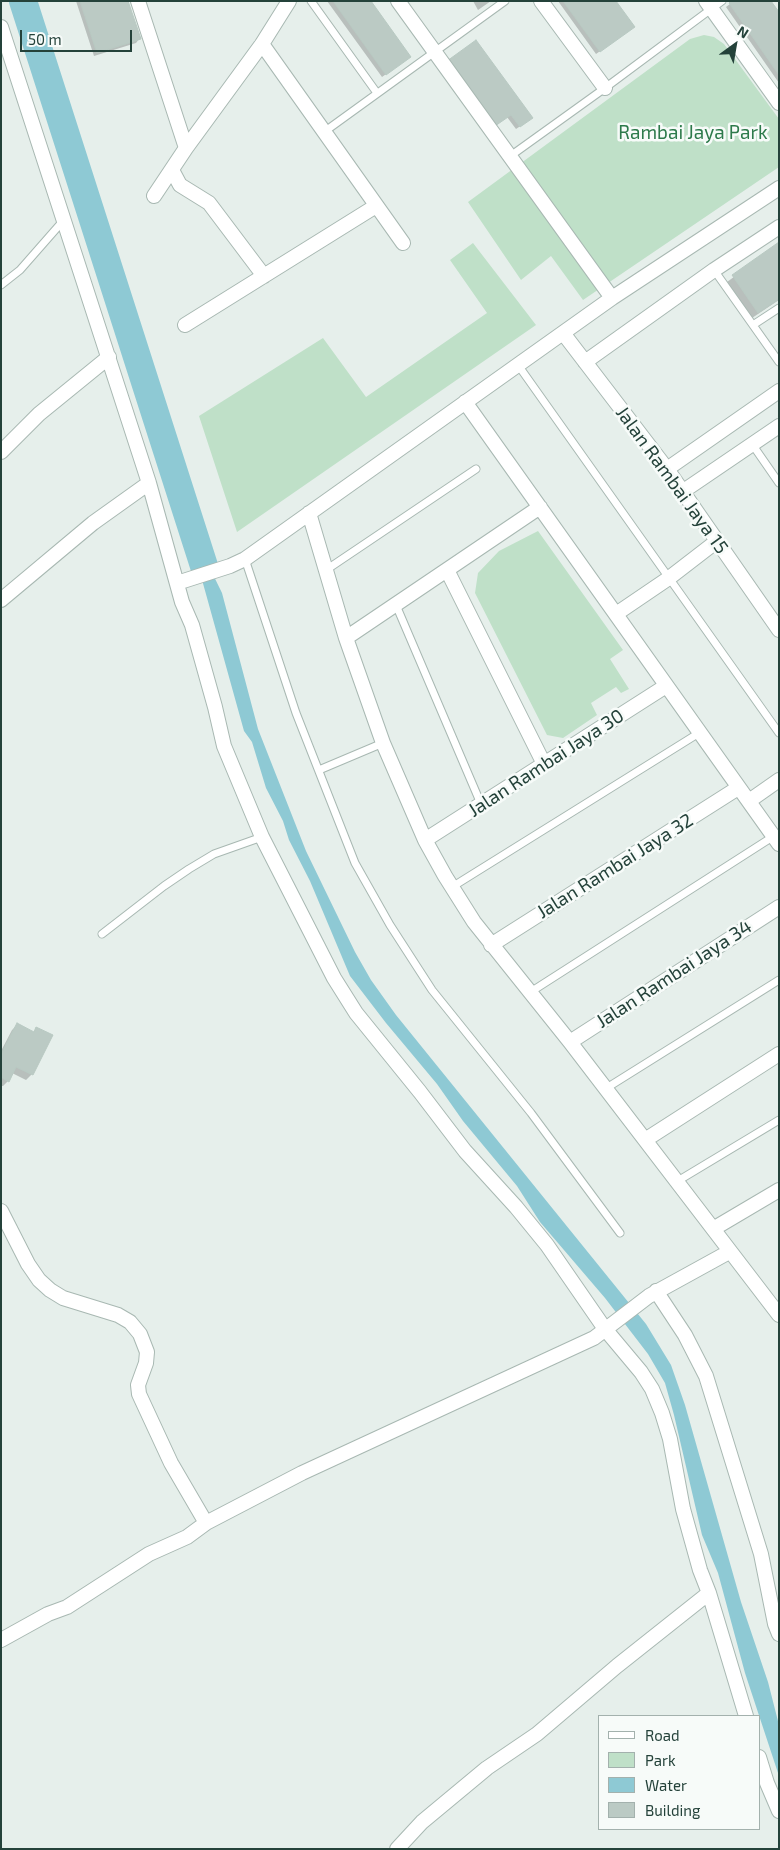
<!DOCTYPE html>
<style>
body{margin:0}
#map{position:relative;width:780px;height:1850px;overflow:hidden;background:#e6efeb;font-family:"Exo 2",sans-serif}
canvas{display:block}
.frame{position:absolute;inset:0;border:2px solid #24423a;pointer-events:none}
.legend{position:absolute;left:598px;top:1715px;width:162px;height:115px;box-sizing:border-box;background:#f7fbf9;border:1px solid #a3b1ad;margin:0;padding:6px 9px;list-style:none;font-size:15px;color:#24423a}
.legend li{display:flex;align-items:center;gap:10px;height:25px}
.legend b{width:25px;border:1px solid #a3b1ad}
.north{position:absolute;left:710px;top:20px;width:50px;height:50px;-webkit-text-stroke:4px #f7fbf9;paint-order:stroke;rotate:32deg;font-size:14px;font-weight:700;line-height:20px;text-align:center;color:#24423a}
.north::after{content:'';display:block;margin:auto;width:18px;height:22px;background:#24423a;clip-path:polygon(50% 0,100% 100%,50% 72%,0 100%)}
.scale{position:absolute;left:20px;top:30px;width:112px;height:22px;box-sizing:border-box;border:2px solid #24423a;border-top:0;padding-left:6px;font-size:15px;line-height:18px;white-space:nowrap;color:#24423a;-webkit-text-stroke:4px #f7fbf9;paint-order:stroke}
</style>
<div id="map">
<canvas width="780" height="1850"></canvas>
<div class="frame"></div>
<ul class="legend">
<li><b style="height:6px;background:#fff"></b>Road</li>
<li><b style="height:14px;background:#bfe0c8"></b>Park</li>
<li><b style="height:14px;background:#8ec9d4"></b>Water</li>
<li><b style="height:14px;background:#bbcac4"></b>Building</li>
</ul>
<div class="north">N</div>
<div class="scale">50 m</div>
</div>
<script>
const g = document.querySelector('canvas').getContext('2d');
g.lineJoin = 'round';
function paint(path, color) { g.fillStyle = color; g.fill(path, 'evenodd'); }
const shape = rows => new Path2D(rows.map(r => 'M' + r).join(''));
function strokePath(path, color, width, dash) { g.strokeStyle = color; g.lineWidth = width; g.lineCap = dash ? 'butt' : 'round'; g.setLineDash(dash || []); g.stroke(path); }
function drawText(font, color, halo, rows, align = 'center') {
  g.font = font + ' "Exo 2",sans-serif'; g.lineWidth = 5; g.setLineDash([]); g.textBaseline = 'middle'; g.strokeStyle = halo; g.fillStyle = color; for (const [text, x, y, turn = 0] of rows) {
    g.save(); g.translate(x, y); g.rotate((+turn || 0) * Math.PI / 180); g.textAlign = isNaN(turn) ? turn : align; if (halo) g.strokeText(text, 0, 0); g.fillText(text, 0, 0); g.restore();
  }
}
paint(shape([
 [704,35,714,37,724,44,779,119,779,167,583,300,551,256,521,280,468,202,690,39],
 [473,243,536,325,237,532,199,416,323,338,366,397,487,313,450,260],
 [538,531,623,650,610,659,629,689,621,693,616,687,591,703,597,715,563,738,547,735,475,593,478,573,499,551]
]), '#bfe0c8');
paint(shape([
 [201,550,222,593,258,729,306,851,355,952,371,980,396,1015,646,1324,671,1365,685,1405,741,1602,768,1682,779,1725,779,1776,745,1673,718,1573,702,1535,674,1415,665,1383,648,1354,605,1298,540,1222,517,1186,463,1121,437,1084,386,1023,350,976,310,881,289,840,283,821,266,788,252,742,244,731,194,551]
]), '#8ec9d4');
paint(shape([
 [76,1,127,1,139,39,136,43,94,56],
 [327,1,371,1,406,60,382,77],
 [473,1,491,1,478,10],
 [558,1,615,1,630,30,596,54],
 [734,1,779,14,779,83,726,7],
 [476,42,528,121,516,129,507,117],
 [779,244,779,300,752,318,727,282],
 [17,1025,33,1033,36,1029,32,1074,26,1080,12,1073,8,1081,3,1086,1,1086,1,1051,12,1030]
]), '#0003');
strokePath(shape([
 [23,1,204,566]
]), '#8ec9d4', 28);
const building = shape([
 [80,1,128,1,141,39,97,53,80,1],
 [333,1,371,1,411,57,386,75,333,1],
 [563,1,616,1,635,27,600,52,563,1],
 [731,1,771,1,779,12,779,75,729,3,731,1],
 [476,40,533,118,520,127,511,115,495,126,447,61,476,40],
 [779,242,779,299,758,313,732,275,779,242],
 [17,1023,34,1032,36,1027,53,1035,33,1075,16,1067,9,1082,1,1077,1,1054,17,1023]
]);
paint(building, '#bbcac4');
strokePath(building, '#b8c9c2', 1);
const lane = shape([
 [311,1,377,93],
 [324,132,505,1],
 [509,157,605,88,722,1],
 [714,270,779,362],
 [1,285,20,270,63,221],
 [753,325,779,308],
 [518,365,779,733],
 [752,444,779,483],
 [245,559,296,713,355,863,390,925,432,990,531,1113,620,1233],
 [326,570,476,469],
 [396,605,481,804],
 [319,770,383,743],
 [452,887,699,733],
 [102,934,164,886,189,869,214,854,262,837],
 [529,993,774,836],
 [605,1089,779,980],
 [676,1182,779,1120]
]);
const street = shape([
 [138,1,186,148],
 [398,1,612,298],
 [541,1,605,88],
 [706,1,779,103],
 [1,27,149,483,182,602,192,625,215,707,224,746,262,837,334,978,356,1013,420,1092,465,1151,516,1207,547,1245,605,1329,641,1372,652,1389,662,1413,670,1439,683,1509,700,1570,709,1593,746,1716],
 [262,44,403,243],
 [172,170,180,185,209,203,264,276],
 [154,196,186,148,262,44,289,1],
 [185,325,376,206],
 [563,333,667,469,779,630],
 [585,362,714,270,779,227],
 [465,402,779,844],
 [1,452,39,414,109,357],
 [667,469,779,391],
 [682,492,779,426],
 [309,513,346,638,383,743,425,840,445,876,474,922,570,1042,779,1315],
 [447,570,544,764],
 [177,583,230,566,245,559,612,298,779,188],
 [1,600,93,523,149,483],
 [616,614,669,578,717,541],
 [346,638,540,507],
 [749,801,779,780],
 [425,840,666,686],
 [491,945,738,788],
 [570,1042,779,907],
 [645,1140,779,1054],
 [1,1211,28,1264,39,1280,50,1290,63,1298,118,1315,130,1322,140,1334,147,1352,146,1363,138,1385,139,1394,171,1463,206,1523],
 [713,1229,779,1190],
 [656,1291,685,1335,706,1376,761,1554,775,1624,779,1634],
 [1,1640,48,1614,67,1607,149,1554,187,1537,206,1523,302,1473,594,1338,649,1296,729,1252],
 [759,1757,767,1783,779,1811],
 [397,1849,422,1822,487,1768,537,1734,617,1666,709,1593]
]);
strokePath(lane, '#a8b8b2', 9);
strokePath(street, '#a8b8b2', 16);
strokePath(lane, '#fff', 7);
strokePath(street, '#fff', 14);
drawText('19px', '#2d7a4b', '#f7fbf9', [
 ["Rambai Jaya Park",693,133]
]);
drawText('19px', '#24423a', '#f7fbf9', [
 ["Jalan Rambai Jaya 15",672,480,54],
 ["Jalan Rambai Jaya 30",546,763,-33],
 ["Jalan Rambai Jaya 32",615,866,-32],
 ["Jalan Rambai Jaya 34",674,974,-33]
]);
</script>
